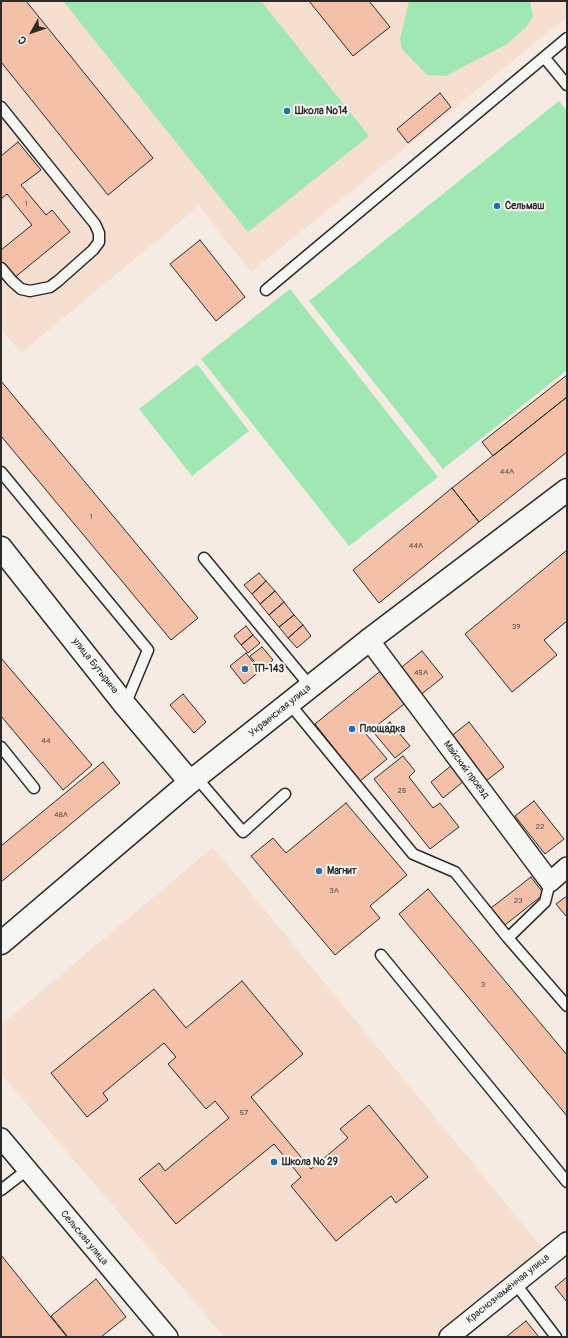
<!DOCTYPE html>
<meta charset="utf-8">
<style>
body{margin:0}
#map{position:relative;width:568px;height:1338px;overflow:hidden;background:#f6ebe3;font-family:Pangolin,sans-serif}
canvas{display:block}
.frame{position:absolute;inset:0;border:2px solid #2b2b2b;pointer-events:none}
.north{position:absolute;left:12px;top:12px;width:40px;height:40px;-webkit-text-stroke:3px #f6f6f2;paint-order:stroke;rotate:230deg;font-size:11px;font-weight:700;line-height:16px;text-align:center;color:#2b2b2b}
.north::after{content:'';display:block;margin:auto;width:14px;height:18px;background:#2b2b2b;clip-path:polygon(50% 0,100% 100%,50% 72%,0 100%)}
</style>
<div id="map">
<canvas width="568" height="1338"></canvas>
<div class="frame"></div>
<div class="north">С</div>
</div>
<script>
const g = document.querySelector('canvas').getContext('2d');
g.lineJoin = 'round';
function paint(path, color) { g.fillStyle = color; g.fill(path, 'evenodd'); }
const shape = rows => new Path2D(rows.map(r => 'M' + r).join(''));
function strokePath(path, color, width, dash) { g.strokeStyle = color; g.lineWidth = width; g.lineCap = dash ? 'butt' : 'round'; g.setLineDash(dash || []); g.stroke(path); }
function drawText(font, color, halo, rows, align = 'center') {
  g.font = font + ' Pangolin,sans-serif'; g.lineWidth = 4; g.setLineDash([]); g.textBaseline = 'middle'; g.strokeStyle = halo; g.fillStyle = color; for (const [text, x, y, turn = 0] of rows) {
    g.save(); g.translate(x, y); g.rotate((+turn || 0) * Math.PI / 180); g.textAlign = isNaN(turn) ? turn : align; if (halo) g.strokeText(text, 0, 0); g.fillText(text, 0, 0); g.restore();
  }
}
paint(shape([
 [1,1,567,1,567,17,251,272,199,206,21,353,1,328],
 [213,847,545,1251,437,1337,224,1337,1,1074,1,1025]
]), '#f6ded1');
paint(shape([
 [63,1,261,1,369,136,248,232],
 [409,1,530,1,533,16,526,27,507,44,446,76,427,75,402,49,400,39],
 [559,101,567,111,567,370,443,469,309,301],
 [290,289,438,477,349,546,201,359],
 [197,364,249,431,192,476,139,409]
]), '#a1e7b3');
const building = shape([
 [1,1,26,1,153,158,108,195,1,62,1,1],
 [309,1,369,1,390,27,353,56,309,1],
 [440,93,451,107,408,143,397,129,440,93],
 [18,142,41,170,21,185,46,215,52,210,70,232,14,278,1,262,1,250,32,225,7,194,1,199,1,156,18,142],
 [200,240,245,297,216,321,170,264,200,240],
 [567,375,567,397,493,456,482,442,567,375],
 [1,381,198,618,171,640,1,436,1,381],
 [567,397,567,452,479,522,452,488,567,397],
 [452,488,479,522,379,603,353,570,452,488],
 [567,550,567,621,544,640,557,655,512,692,465,634,567,550],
 [259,573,266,581,252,594,244,585,259,573],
 [266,581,275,591,260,604,252,594,266,581],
 [275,591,284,602,269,615,260,604,275,591],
 [284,602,294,615,279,627,269,615,284,602],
 [294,615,303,625,288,638,279,627,294,615],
 [303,625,311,636,297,648,288,638,303,625],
 [246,626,253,635,241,645,234,636,246,626],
 [253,635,260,643,248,653,241,645,253,635],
 [262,647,273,660,261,670,250,656,262,647],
 [422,651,443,677,419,696,398,670,422,651],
 [246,653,260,671,244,684,230,666,246,653],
 [1,658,92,765,63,790,1,716,1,658],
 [383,669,408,701,366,734,387,759,360,781,315,724,383,669],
 [183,694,206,722,194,733,170,705,183,694],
 [390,722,410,746,395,758,375,734,390,722],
 [469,722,504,767,486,781,450,737,469,722],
 [403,756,415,771,409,777,433,808,440,803,459,827,430,849,374,779,403,756],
 [103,762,120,783,1,882,1,846,103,762],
 [452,765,464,781,443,798,431,782,452,765],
 [534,801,564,839,545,854,515,816,534,801],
 [346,803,407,875,370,906,380,918,335,955,251,856,273,838,286,853,346,803],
 [531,877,544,894,505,925,491,908,531,877],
 [428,889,567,1055,567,1116,399,914,428,889],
 [567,896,567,915,566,916,556,904,567,896],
 [242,981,303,1054,251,1097,311,1169,348,1138,340,1129,369,1105,428,1177,396,1203,391,1196,336,1241,291,1186,301,1177,274,1144,176,1224,139,1179,159,1163,165,1171,229,1118,215,1101,206,1109,168,1064,176,1057,164,1043,103,1093,108,1100,87,1117,51,1073,154,989,186,1028,242,981],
 [1,1255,50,1316,67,1337,1,1337,1,1255],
 [567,1277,567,1302,555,1287,567,1277],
 [96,1279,126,1317,101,1337,68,1337,51,1316,96,1279],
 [526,1321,539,1337,506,1337,526,1321]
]);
paint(building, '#f5c0a8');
strokePath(building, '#2b2b2b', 1);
const service = shape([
 [544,57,567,85],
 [1,107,95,224,99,233,99,242,93,250,58,281,50,287,30,291,21,289,12,281,1,268],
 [266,290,567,38],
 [1,472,148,650,125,705],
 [204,558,310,686],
 [289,703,413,854,455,872,508,938,567,1006],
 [1,747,34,788],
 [196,777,243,832,285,794],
 [508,938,545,902,550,882],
 [381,955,567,1182],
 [1,1190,27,1170],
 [515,1283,556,1337]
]);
const minor = shape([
 [369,640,550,882,567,867],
 [1,1138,168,1337],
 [449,1337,567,1242]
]);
const tertiary = shape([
 [1,548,125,705,190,782],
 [1,943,190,782,369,640,567,490]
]);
strokePath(service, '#2b2b2b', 13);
strokePath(minor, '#2b2b2b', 22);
strokePath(tertiary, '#2b2b2b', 25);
strokePath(service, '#f6f6f2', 10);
strokePath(minor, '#f6f6f2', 19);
strokePath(tertiary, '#f6f6f2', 22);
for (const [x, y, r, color] of [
 [287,111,4,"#1f6fb2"],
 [497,206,4,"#1f6fb2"],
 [245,669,4,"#1f6fb2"],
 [352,729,4,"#1f6fb2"],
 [319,871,4,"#1f6fb2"],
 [274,1162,4,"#1f6fb2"]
]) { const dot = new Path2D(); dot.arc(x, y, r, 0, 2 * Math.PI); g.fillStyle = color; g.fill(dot); strokePath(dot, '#f6f6f2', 1.5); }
drawText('8px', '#5e504a', null, [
 ["1",26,204],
 ["44А",507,472],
 ["1",91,517],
 ["44А",416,546],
 ["39",516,627],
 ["45А",421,673],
 ["44",46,741],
 ["25",402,791],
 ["48А",61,815],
 ["22",540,827],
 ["3А",334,891],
 ["23",518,901],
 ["3",483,985],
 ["57",244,1113]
]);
drawText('bold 10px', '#2b2b2b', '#f6f6f2', [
 ["Школа №14",295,111],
 ["Сельмаш",505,206],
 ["ТП-143",253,669],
 ["Площадка",360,729],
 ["Магнит",327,871],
 ["Школа № 29",282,1162]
], 'left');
drawText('10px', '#2b2b2b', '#f6f6f2', [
 ["улица Бутырина",95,666,52],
 ["Украинская улица",280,711,-39],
 ["Майский проезд",466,770,53],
 ["Сельская улица",84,1238,50],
 ["Краснознамённая улица",508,1289,-39]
]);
</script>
